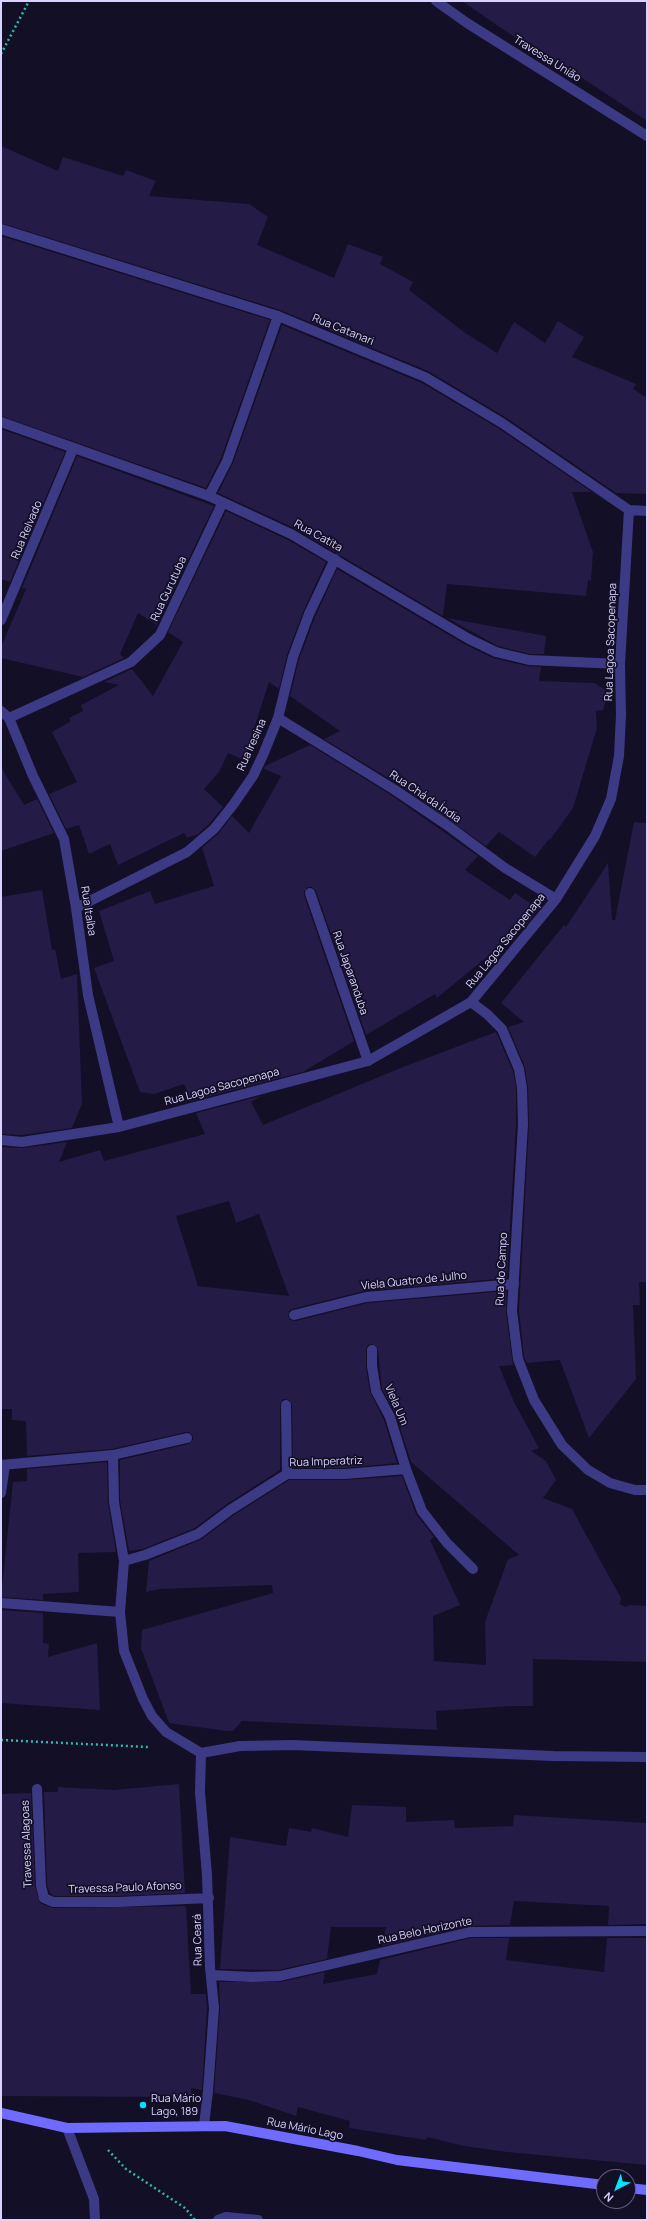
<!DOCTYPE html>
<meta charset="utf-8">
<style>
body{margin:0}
#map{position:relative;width:648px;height:2221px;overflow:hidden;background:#130f26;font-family:Manrope,sans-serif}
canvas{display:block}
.frame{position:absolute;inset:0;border:2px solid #d9d4ff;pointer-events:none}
.north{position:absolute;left:596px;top:2169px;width:40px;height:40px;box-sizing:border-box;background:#130f26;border:1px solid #625e7d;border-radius:50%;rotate:222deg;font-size:11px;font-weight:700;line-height:16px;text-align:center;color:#d9d4ff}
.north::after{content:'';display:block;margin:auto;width:14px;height:18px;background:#00e5ff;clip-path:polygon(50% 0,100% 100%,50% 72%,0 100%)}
</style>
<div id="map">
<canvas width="648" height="2221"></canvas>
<div class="frame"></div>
<div class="north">N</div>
</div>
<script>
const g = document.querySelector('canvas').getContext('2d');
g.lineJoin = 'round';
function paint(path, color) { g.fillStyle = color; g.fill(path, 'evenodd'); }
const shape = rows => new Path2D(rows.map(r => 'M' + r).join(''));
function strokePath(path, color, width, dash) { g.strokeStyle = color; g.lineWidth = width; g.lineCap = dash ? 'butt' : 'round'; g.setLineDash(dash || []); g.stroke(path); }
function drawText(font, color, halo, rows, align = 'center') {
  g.font = font + ' Manrope,sans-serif'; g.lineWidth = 3.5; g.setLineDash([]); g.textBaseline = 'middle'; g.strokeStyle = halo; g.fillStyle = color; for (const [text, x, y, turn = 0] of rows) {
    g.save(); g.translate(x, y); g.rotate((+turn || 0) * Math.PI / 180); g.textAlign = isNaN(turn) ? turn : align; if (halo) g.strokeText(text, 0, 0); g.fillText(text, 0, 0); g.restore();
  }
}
paint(shape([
 [462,1,647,1,647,121,525,40,523,43],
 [1,146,58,171,63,157,123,176,126,170,156,181,149,196,249,204,268,217,257,245,334,278,348,244,383,257,380,264,413,282,409,290,464,332,497,353,514,322,545,343,558,321,584,337,572,357,636,384,633,389,647,398,647,494,616,493,505,417,428,371,280,310,1,223],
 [1,236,270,320,221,458,206,488,1,416],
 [282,325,422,383,498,428,592,492,572,492,593,552,591,581,588,580,586,596,447,584,443,616,294,528,218,493,233,463],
 [1,429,65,452,10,582,1,579],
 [77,456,214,506,157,625,138,613,120,654,124,658,83,677,1,658,1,647,26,589,22,588],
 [226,511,288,540,326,562,303,612,287,655,279,689,269,682,244,760,228,753,219,772,204,789,223,807,209,824,198,834,187,838,184,833,118,865,110,844,89,854,79,825,66,829,49,794,77,782,52,732,71,721,69,718,83,711,81,705,119,685,104,682,132,669,153,696,183,642,168,632],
 [337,569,466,645,493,658,527,666,541,667,539,681,595,683,608,692,603,710,596,711,597,728,573,808,550,840,549,839,535,857,499,832,486,846,398,784,324,739,340,731,290,696,299,659,315,617],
 [447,618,546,636,544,654,530,654,498,646],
 [310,745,391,795,478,856,465,870,510,900,515,893,539,909,528,923,437,998,435,994,366,1035,316,891,312,887,308,887,304,891,304,895,354,1041,303,1072,191,1101,184,1084,154,1094,140,1092,94,968,114,961,99,911,150,891,155,904,214,886,202,848,218,834,232,816,249,833,281,776,264,769,265,766],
 [1,767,24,805,37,799,54,833,1,851],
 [634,822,647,823,647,1282,639,1282,640,1305,633,1305,636,1379,589,1438,560,1360,527,1363,524,1357,519,1311,529,1124,528,1088,525,1067,508,1027,524,1022,501,1003,564,925,566,927,608,863,612,920,615,920],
 [42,890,52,950,55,949,61,979,77,974,82,1104,72,1128,22,1135,1,1134,1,897],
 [496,1032,513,1071,516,1089,516,1124,507,1278,364,1291,292,1309,289,1311,288,1316,290,1320,296,1321,367,1303,507,1291,506,1312,513,1365,499,1366,514,1402,539,1448,531,1451,546,1461,556,1480,543,1498,572,1509,621,1598,620,1604,626,1607,630,1605,647,1606,647,1662,533,1659,533,1706,511,1706,436,1711,437,1730,242,1721,233,1731,227,1731,169,1723,141,1648,142,1630,273,1593,272,1585,160,1589,146,1592,149,1561,202,1539,234,1515,289,1480,345,1480,402,1476,416,1514,434,1537,430,1540,460,1605,433,1616,434,1661,486,1665,485,1622,508,1559,519,1555,411,1462,396,1415,382,1389,378,1350,372,1344,368,1345,366,1350,366,1367,370,1392,384,1420,397,1463,345,1468,293,1468,292,1405,289,1400,283,1399,280,1405,280,1470,227,1504,195,1528,143,1549,129,1551,120,1501,120,1460,188,1444,193,1440,193,1436,189,1432,186,1432,112,1449,27,1456,26,1421,12,1420,12,1409,2,1409,1,1147,23,1148,67,1142,59,1162,100,1150,104,1161,205,1134,196,1113,261,1096,251,1102,263,1125,403,1067],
 [229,1201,236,1223,259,1214,289,1296,198,1286,176,1216],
 [107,1462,108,1503,116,1552,78,1553,79,1592,43,1594,43,1600,1,1597,13,1482,27,1481,27,1469],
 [1,1610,43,1613,43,1643,49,1644,48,1657,97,1643,100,1710,1,1703],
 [179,1784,185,1893,118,1896,54,1896,50,1893,47,1885,44,1792,58,1792,58,1787,114,1790],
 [31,1793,35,1886,40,1903,53,1908,186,1906,191,1994,206,1994,207,2008,202,2090,191,2088,192,2097,1,2096,1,1794],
 [352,1805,406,1807,406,1822,454,1820,455,1828,513,1826,514,1815,647,1823,647,1924,608,1925,609,1906,514,1901,510,1925,469,1926,382,1946,386,1927,331,1927,327,1959,279,1970,220,1969,230,1837,286,1846,289,1828,311,1832,312,1828,348,1837],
 [471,1938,509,1938,506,1960,604,1972,607,1938,647,1938,647,2165,507,2152,464,2146,427,2137,426,2140,349,2128,350,2121,298,2107,296,2116,249,2100,214,2093,220,2008,219,1982,280,1982,325,1972,323,1984,377,1974,380,1960]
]), '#241b47');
strokePath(shape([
 [1,54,29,1],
 [1,1740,148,1747],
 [108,2150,126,2169,185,2208,195,2220]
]), '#2fb8b0', 2.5, [2, 3]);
strokePath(shape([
 [209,496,227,461,278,316],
 [310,893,368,1061],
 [294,1315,366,1297,514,1284],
 [372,1350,372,1366,376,1391,390,1417,406,1469],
 [286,1405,287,1474],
 [113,1455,187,1438],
 [1,1465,113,1455,114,1502,124,1561,120,1612,124,1651,143,1699,152,1716,166,1732,201,1753],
 [1,1493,5,1465],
 [124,1561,145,1555,198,1534,230,1510,287,1474,345,1474,406,1469,422,1511,447,1543,473,1569],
 [1,1603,120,1612],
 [37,1789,41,1886,44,1898],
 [67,2128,94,2199,95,2220]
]), '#3d3a85', 10);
strokePath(shape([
 [436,1,467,23,647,136],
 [1,229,278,316,425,377,502,423,629,510,647,511],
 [1,422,209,496,291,534,469,639,496,652,529,660,620,664],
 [1,620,73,449],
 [1,711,9,718,33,776,64,839,76,908,88,995,119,1127],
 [9,718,131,662,160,635,222,504],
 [278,718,395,790,447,825,505,868,556,899],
 [76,908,187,852,214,829,233,805,253,776,263,755,278,718,293,657,309,614,335,559],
 [471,1002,487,1014,502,1029,519,1069,522,1088,523,1124,512,1311,518,1359,534,1400,562,1445,588,1470,610,1483,635,1490,647,1490],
 [1,1140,22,1142,119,1127,368,1061,471,1002,556,899,595,836,611,799,619,756,621,715,620,664,629,510],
 [44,1898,53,1902,118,1902,209,1898],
 [211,1975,252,1977,280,1976,470,1932,647,1931],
 [204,2125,208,2091,214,2008,210,1967,207,1875,200,1792,201,1753,240,1746,293,1745,553,1756,647,1757],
 [218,2220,226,2217,258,2220]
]), '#3d3a85', 10);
strokePath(shape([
 [1,2113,67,2128,225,2126,358,2151,397,2160,604,2185],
 [628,2188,647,2190]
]), '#6f6bff', 10);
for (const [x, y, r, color] of [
 [143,2105,4,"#00e5ff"]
]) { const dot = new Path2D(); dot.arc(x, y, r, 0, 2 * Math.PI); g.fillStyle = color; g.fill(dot); strokePath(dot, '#130f26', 1.5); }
drawText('11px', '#d9d4ff', '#130f26', [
 ["Travessa União",547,59,32],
 ["Rua Catanari",343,330,22],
 ["Rua Relvado",27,530,-67],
 ["Rua Catita",318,536,29],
 ["Rua Gurutuba",169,589,-65],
 ["Rua Lagoa Sacopenapa",611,642,-88],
 ["Rua Iresina",252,745,-66],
 ["Rua Chá da Índia",425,797,34],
 ["Rua Itaíba",88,911,81],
 ["Rua Lagoa Sacopenapa",506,941,-51],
 ["Rua Japaranduba",350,973,71],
 ["Rua Lagoa Sacopenapa",222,1087,-15],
 ["Rua do Campo",502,1269,-87],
 ["Viela Quatro de Julho",414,1281,-6],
 ["Viela Um",396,1405,67],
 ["Rua Imperatriz",326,1462,-2],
 ["Travessa Alagoas",27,1844,-92],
 ["Travessa Paulo Afonso",125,1888,-2],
 ["Rua Belo Horizonte",425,1931,-12],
 ["Rua Ceará",198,1940,-91],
 ["Rua Mário Lago",305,2129,11]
]);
drawText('11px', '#d9d4ff', '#130f26', [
 ["Rua Mário",151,2099],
 ["Lago, 189",151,2112]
], 'left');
</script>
